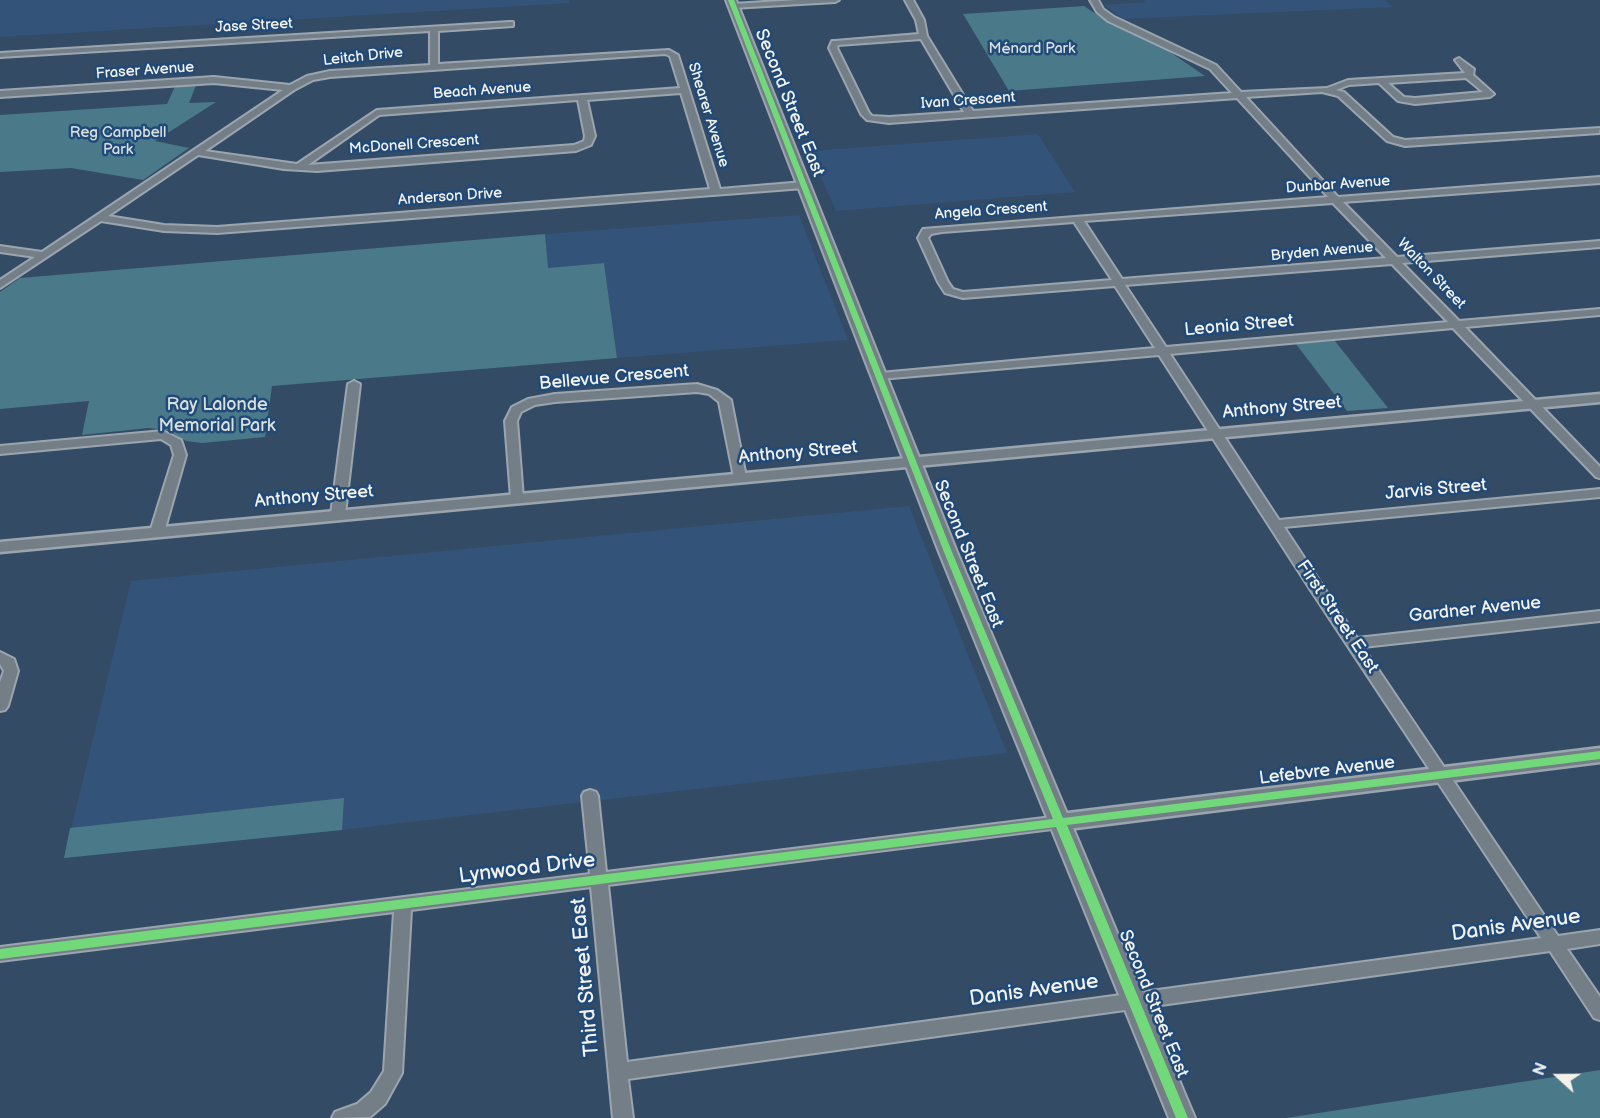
<!DOCTYPE html>
<meta charset="utf-8">
<style>
body{margin:0}
#map{position:relative;width:1600px;height:1118px;overflow:hidden;background:#344b65;font-family:"Balsamiq Sans",sans-serif}
canvas{display:block}
.north{position:absolute;left:1528px;top:1046px;width:60px;height:60px;-webkit-text-stroke:4px #1f4a7a;paint-order:stroke;rotate:291deg;font-size:16px;font-weight:700;line-height:24px;text-align:center;color:#f4f1e8}
.north::after{content:'';display:block;margin:auto;width:21px;height:27px;background:#f4f1e8;clip-path:polygon(50% 0,100% 100%,50% 72%,0 100%)}
</style>
<div id="map">
<canvas width="1600" height="1118"></canvas>
<div class="north">N</div>
</div>
<script>
const g = document.querySelector('canvas').getContext('2d');
g.lineJoin = 'round';
function paint(path, color) { g.fillStyle = color; g.fill(path, 'evenodd'); }
const shape = rows => new Path2D(rows.map(r => 'M' + r).join(''));
function strokePath(path, color, width, dash) { g.strokeStyle = color; g.lineWidth = width; g.lineCap = dash ? 'butt' : 'round'; g.setLineDash(dash || []); g.stroke(path); }
function drawText(font, color, halo, rows, align = 'center') {
  g.font = font + ' "Balsamiq Sans",sans-serif'; g.lineWidth = 5; g.setLineDash([]); g.textBaseline = 'middle'; g.strokeStyle = halo; g.fillStyle = color; for (const [text, x, y, turn = 0] of rows) {
    g.save(); g.translate(x, y); g.rotate((+turn || 0) * Math.PI / 180); g.textAlign = isNaN(turn) ? turn : align; if (halo) g.strokeText(text, 0, 0); g.fillText(text, 0, 0); g.restore();
  }
}
paint(shape([
 [0,0,569,0,570,3,0,37],
 [1144,0,1385,0,1393,7,1123,19,1104,5,1146,2],
 [1038,134,1075,192,836,211,809,151],
 [799,215,848,340,617,358,604,263,547,268,545,234],
 [909,506,1007,753,342,830,64,858,131,581]
]), '#335379');
paint(shape([
 [1084,6,1111,24,1167,50,1205,76,1009,91,963,14],
 [197,83,189,103,216,102,155,141,189,148,143,180,71,168,0,172,0,115,167,104,176,84],
 [545,234,548,268,604,263,617,358,272,386,265,437,202,443,186,441,167,430,148,428,82,435,89,401,0,409,0,292,20,278],
 [1335,341,1388,408,1347,411,1296,344],
 [344,798,342,830,64,858,70,828],
 [1600,1070,1600,1118,1286,1118]
]), '#4a7a89');
const minor = shape([
 [796,0,839,0,835,2,733,8,729,6,733,4,796,0],
 [905,0,913,0,924,20,927,36,973,111,1232,93,1210,69,1108,21,1097,12,1090,0,1098,0,1103,9,1114,17,1216,65,1241,92,1327,88,1348,80,1465,73,1455,60,1459,58,1474,69,1473,75,1494,94,1490,97,1415,104,1398,101,1379,83,1349,85,1336,90,1344,92,1393,137,1405,140,1600,128,1599,133,1405,146,1387,141,1338,96,1322,92,1246,97,1338,197,1600,177,1600,183,1343,202,1397,257,1600,241,1600,247,1402,263,1459,321,1600,309,1600,315,1465,327,1600,467,1600,478,1596,477,1453,328,1170,354,1279,520,1600,489,1600,497,1284,527,1357,638,1600,611,1600,621,1363,647,1558,936,1600,930,1600,944,1567,949,1600,997,1600,1020,1594,1018,1550,951,628,1079,633,1118,613,1118,591,887,411,910,402,1073,385,1104,370,1117,332,1118,335,1112,357,1104,371,1092,384,1071,394,912,0,961,0,947,590,874,582,796,584,792,590,790,596,792,598,796,606,872,1060,816,1066,818,1068,822,1066,826,1060,828,608,885,627,1062,1541,938,1310,589,1159,355,880,379,874,376,880,373,1155,348,1115,286,963,298,945,293,938,282,918,238,923,229,1328,197,1237,98,889,123,867,120,861,114,829,48,832,41,835,41,919,34,916,20,905,0],
 [921,39,964,112,889,117,872,116,869,113,837,48,838,45,921,39],
 [1466,78,1483,92,1415,98,1404,97,1388,83,1466,78],
 [1333,203,1386,258,1122,279,1084,221,1333,203],
 [1074,222,1112,280,963,292,953,289,948,282,928,238,931,234,942,232,1074,222],
 [1392,264,1448,322,1166,347,1125,285,1392,264],
 [510,22,513,22,513,26,438,31,438,64,669,50,678,55,720,189,804,182,809,185,804,188,217,233,164,231,101,221,0,288,0,280,35,257,0,252,0,246,42,252,283,90,214,83,0,97,0,91,214,77,290,85,307,76,330,71,430,65,430,31,0,57,0,53,510,22],
 [665,54,670,56,680,88,377,110,297,164,205,151,294,90,313,80,330,77,665,54],
 [681,93,710,189,217,227,164,225,108,216,198,155,284,169,317,171,576,151,591,145,595,136,587,100,681,93],
 [578,100,585,136,584,141,574,145,308,165,379,115,578,100],
 [354,381,360,384,345,514,338,518,331,514,348,384,354,381],
 [697,384,717,390,731,400,746,477,744,480,740,481,734,477,719,402,709,394,697,392,555,402,535,405,521,412,517,421,523,498,517,502,511,498,505,421,512,407,528,399,555,394,697,384],
 [163,431,181,440,186,455,164,532,157,536,150,532,174,455,171,445,161,439,0,454,0,446,163,431],
 [0,652,14,659,18,671,8,706,5,710,0,711,0,682,4,671,0,664,0,652]
]);
const tertiary = shape([
 [1600,394,1600,402,0,552,0,542,1600,394],
 [1600,748,1600,762,1060,830,1053,827,1050,822,1053,817,1060,814,1600,748]
]);
const secondary = shape([
 [726,0,736,0,957,552,1195,1118,1169,1118,939,552,726,0]
]);
strokePath(minor, '#9ba5af', 4);
strokePath(tertiary, '#9ba5af', 5);
strokePath(secondary, '#9ba5af', 4);
paint(minor, '#737e87');
paint(tertiary, '#737e87');
paint(secondary, '#737e87');
paint(shape([
 [728,0,734,0,952,552,1063,818,1600,751,1600,759,1067,825,1188,1118,1176,1118,1056,827,0,959,0,949,1053,819,944,552,728,0]
]), '#71d979');
drawText('15px', '#f4f1e8', '#1f4a7a', [
 ["Jase Street",254,26,-3],
 ["Leitch Drive",363,57,-6],
 ["Fraser Avenue",145,71,-4],
 ["Beach Avenue",482,91,-4],
 ["Ivan Crescent",968,101,-4],
 ["Shearer Avenue",708,115,73],
 ["McDonell Crescent",414,145,-4],
 ["Dunbar Avenue",1338,185,-4],
 ["Anderson Drive",450,197,-4],
 ["Angela Crescent",991,211,-4],
 ["Bryden Avenue",1322,252,-5],
 ["Walton Street",1431,274,46]
]);
drawText('15px', '#dbe0db', '#1f4a7a', [
 ["Ménard Park",1032,49],
 ["Reg Campbell",118,133],
 ["Park",118,150]
]);
drawText('18px', '#f4f1e8', '#1f4a7a', [
 ["Second Street East",789,103,68],
 ["Leonia Street",1239,326,-5],
 ["Bellevue Crescent",614,378,-5],
 ["Anthony Street",1282,408,-5],
 ["Anthony Street",798,453,-5],
 ["Jarvis Street",1436,490,-5],
 ["Anthony Street",314,497,-5],
 ["Second Street East",968,554,68],
 ["Gardner Avenue",1475,610,-6],
 ["First Street East",1337,617,56],
 ["Lefebvre Avenue",1327,771,-7],
 ["Second Street East",1153,1004,68]
]);
drawText('18px', '#dbe0db', '#1f4a7a', [
 ["Ray Lalonde",217,405],
 ["Memorial Park",217,426]
]);
drawText('21px', '#f4f1e8', '#1f4a7a', [
 ["Lynwood Drive",527,869,-7],
 ["Danis Avenue",1516,926,-8],
 ["Third Street East",586,977,-95],
 ["Danis Avenue",1034,991,-8]
]);
</script>
